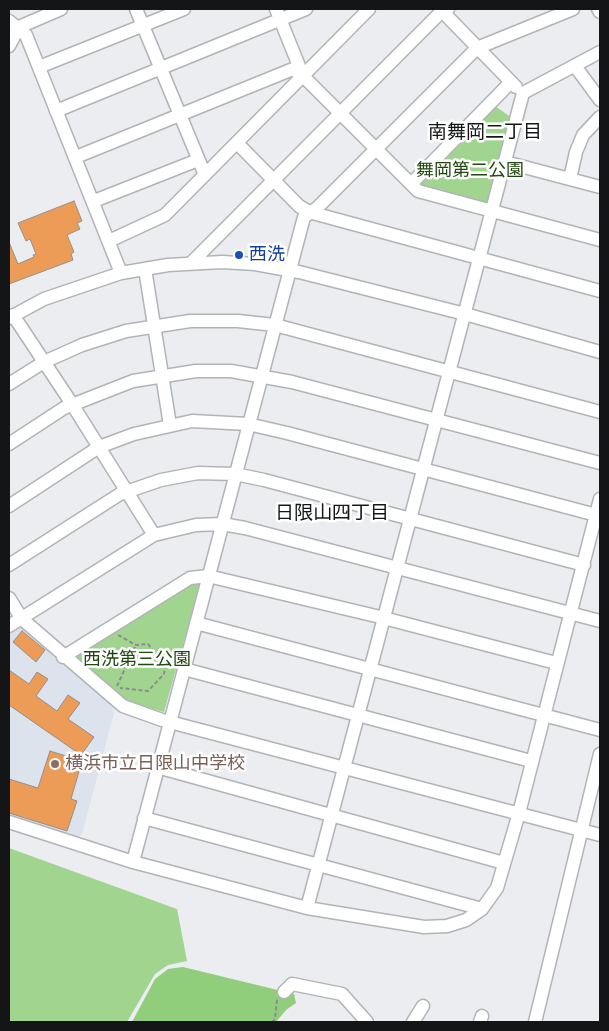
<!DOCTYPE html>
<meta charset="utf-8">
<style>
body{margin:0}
#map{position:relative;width:609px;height:1031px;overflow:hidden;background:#ebedf1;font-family:"Sofia Sans Condensed",sans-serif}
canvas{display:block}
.frame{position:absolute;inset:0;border:10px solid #141516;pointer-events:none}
</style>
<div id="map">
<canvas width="609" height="1031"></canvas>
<div class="frame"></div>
</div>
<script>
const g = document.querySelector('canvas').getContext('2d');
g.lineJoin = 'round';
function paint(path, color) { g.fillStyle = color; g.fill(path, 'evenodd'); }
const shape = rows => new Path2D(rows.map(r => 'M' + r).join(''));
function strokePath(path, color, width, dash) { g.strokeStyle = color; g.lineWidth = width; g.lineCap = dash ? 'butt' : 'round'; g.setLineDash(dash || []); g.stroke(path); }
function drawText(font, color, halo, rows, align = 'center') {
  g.font = font + ' "Sofia Sans Condensed","Noto Sans JP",sans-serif'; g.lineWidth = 5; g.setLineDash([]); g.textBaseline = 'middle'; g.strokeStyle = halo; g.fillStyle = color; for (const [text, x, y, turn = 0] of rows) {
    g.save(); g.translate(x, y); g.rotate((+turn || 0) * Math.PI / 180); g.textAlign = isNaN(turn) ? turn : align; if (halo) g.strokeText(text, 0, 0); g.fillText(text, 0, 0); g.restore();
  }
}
paint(shape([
 [22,627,112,706,114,713,82,834,78,837,9,814,9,634]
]), '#dce3ed');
paint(shape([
 [495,106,512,118,490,202,486,204,420,185,420,181],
 [192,582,200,584,164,712,123,701,73,658],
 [9,848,177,909,187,961,168,965,155,974,127,1022,9,1022]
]), '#a1d48f');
paint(shape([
 [183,967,294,994,296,1003,286,1010,276,1022,132,1022,155,979,168,969]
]), '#91ce7b');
const building = shape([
 [74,201,82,221,77,223,80,229,67,235,74,252,71,254,73,260,9,284,9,242,18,264,34,257,33,255,36,254,30,239,26,241,18,223,74,201],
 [22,631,45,650,36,662,13,642,22,631],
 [9,670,29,684,37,672,48,679,36,696,57,711,68,695,80,703,68,719,94,737,81,755,9,705,9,670],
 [50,751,82,761,71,799,77,801,67,831,9,813,9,779,38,788,50,751]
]);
paint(building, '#ec9c56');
strokePath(building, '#93908d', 1);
const minor = shape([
 [136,9,205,175],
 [276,9,303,76],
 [440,9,516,87],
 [598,9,600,12],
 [9,21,26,35,121,273],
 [9,46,19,27,61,9],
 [575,66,600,100],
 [39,67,184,9],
 [56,111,306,9],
 [237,143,299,206,309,212,600,291],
 [76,157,293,69,303,76,418,191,600,240],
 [505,162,600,187],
 [570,179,576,152,583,135,600,117],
 [411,184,511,82],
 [94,201,198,160],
 [109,241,165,215,369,9],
 [191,263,442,11,448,9],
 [145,269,170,425],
 [13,315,72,404,154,535],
 [9,318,44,299,121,273,168,265,222,262,255,264,299,272,465,314,600,352],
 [9,384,44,362,82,345,126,331,190,321,238,321,275,325,600,412],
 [9,444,64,408,133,381,196,371,231,371,292,382,600,463],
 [9,506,99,447,134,434,192,421,248,424,287,433,600,516],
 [9,565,120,494,161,480,198,473,235,474,264,480,584,565],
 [9,598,22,619,123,706,162,720,600,835],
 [196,623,600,730],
 [9,626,154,535,196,525,222,524,245,528,600,621],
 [63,657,190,578,208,576,376,616,556,663],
 [184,669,531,761],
 [157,767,504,863],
 [144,818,482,909],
 [9,822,133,862,307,908,424,927,447,926,466,920,482,909,497,888,519,813,600,499],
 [133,862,304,217,317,208,477,48,573,9],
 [307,908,523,93,600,52],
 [284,992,292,984,342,994,367,1022],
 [413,1022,423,1006],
 [480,1022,482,1016],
 [535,1022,600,754]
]);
strokePath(minor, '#b1b4b7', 15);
strokePath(shape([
 [118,635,136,645,148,644,165,666,164,674,148,691,120,688],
 [91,664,92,652],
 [117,686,136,645],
 [272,1022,275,1019,277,999]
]), '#8b8c8f', 2, [4, 2.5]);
strokePath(minor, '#fff', 12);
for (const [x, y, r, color] of [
 [239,255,5,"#1a4fb4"],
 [55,764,5,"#8d6e63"]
]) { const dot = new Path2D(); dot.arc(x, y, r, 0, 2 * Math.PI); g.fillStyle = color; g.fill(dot); strokePath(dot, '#fff', 2); }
drawText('18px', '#214810', '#fff', [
 ["舞岡第二公園",470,171],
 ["西洗第三公園",137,660]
]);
drawText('18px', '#164399', '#fff', [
 ["西洗",249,255]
], 'left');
drawText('18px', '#785e54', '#fff', [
 ["横浜市立日限山中学校",65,764]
], 'left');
drawText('19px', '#141516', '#fff', [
 ["南舞岡二丁目",485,133],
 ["日限山四丁目",332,514]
]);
</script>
